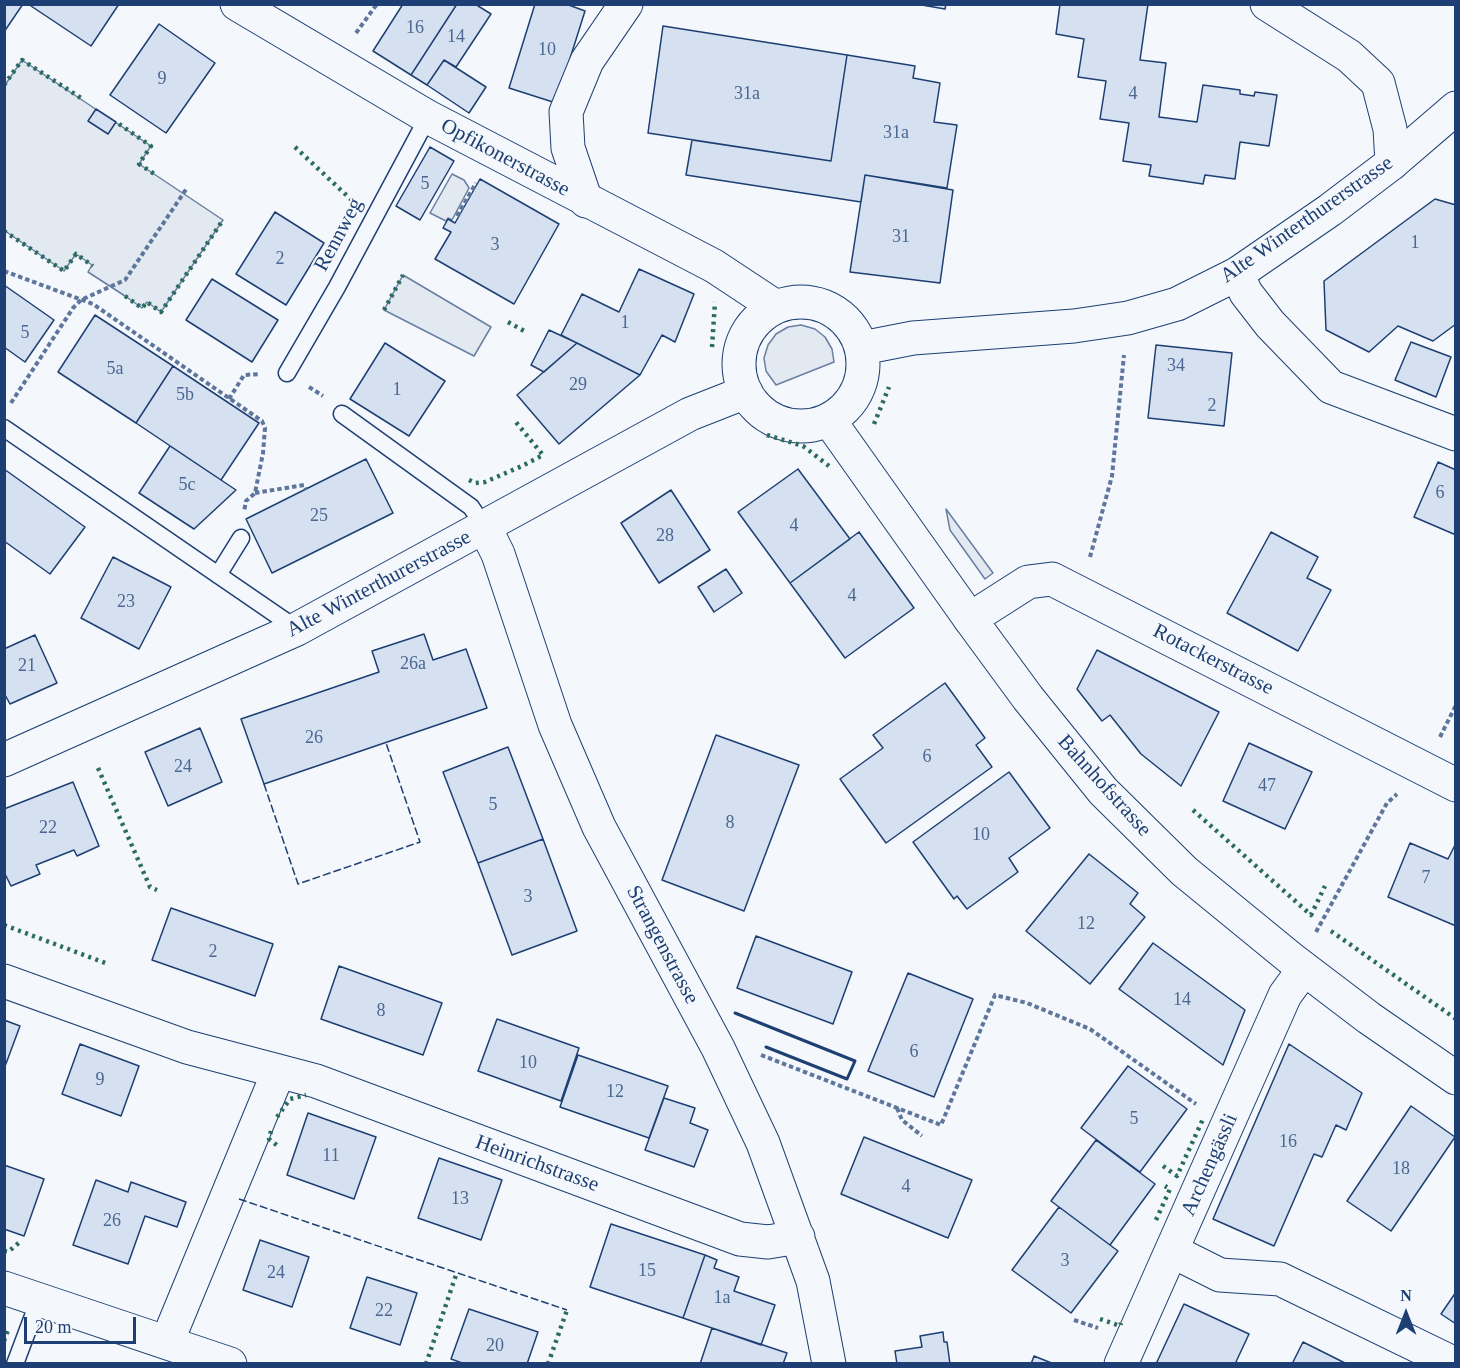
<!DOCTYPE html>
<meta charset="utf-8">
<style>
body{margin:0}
#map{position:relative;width:1460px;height:1368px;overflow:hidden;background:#f4f7fb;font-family:"Times New Roman",serif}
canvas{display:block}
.frame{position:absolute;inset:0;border:6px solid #1d3f73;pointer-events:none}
.north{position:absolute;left:1376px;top:1284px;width:60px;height:60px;-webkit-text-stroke:4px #f4f7fb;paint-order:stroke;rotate:0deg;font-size:16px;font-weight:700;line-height:24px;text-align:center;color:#1d3f73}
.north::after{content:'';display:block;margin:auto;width:21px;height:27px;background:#1d3f73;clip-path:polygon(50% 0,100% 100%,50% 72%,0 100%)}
.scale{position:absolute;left:24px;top:1317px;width:112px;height:27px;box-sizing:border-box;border:3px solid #1d3f73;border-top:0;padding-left:8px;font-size:18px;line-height:21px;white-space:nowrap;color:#1d3f73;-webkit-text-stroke:4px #f4f7fb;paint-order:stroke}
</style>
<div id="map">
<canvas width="1460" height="1368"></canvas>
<div class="frame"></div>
<div class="north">N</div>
<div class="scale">20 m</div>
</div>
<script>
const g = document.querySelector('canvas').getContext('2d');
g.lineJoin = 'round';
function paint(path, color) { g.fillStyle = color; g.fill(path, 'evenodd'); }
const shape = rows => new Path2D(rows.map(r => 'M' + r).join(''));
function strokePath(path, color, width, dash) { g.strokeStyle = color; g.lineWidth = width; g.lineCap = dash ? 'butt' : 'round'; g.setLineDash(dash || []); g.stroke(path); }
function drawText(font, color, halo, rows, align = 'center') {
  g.font = font + ' "Times New Roman",serif'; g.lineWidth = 4.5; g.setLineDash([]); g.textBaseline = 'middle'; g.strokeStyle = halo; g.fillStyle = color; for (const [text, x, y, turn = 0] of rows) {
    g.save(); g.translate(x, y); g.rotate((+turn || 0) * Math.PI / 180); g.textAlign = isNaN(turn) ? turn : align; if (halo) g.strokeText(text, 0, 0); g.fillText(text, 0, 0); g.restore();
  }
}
const green = shape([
 [22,60,151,146,139,164,223,220,161,312,147,302,142,308,125,296,88,272,92,265,76,254,64,271,5,231,5,85,22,60],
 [452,174,464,180,469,188,452,220,448,218,446,221,430,213,452,174],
 [403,275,491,327,474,356,384,310,403,275],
 [801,325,815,329,825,337,832,349,834,362,776,385,766,371,764,358,768,345,776,334,788,327,801,325],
 [946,509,993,573,985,579,950,530,946,509]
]);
paint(green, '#e3e9f0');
strokePath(green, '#687fa3', 1.5);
const building = shape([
 [4,4,23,4,4,32,4,4],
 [28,4,119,4,91,46,28,4],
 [403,4,457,4,411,75,373,51,403,4],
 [457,4,475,4,491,14,456,67,444,60,427,85,411,75,457,4],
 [535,4,566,4,585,11,556,103,509,88,535,4],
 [916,4,946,4,945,9,916,4],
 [1060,4,1148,4,1140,60,1166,63,1159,117,1197,122,1203,85,1240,90,1240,94,1254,96,1255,92,1277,95,1269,146,1240,142,1235,179,1205,175,1203,184,1149,176,1151,165,1123,161,1129,123,1100,119,1106,81,1078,77,1084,39,1056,34,1060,4],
 [159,24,215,63,166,133,110,95,159,24],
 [663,26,847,55,831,161,648,133,663,26],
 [847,55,915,66,913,78,940,83,934,122,957,125,947,188,865,175,861,202,686,175,692,140,831,161,847,55],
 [444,60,486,87,469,113,427,85,444,60],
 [96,109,116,122,108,134,88,121,96,109],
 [430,147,454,161,420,220,396,206,430,147],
 [865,175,953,190,940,283,850,272,865,175],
 [480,179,559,224,514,304,435,259,451,232,443,228,448,219,455,223,480,179],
 [1435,199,1456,205,1456,324,1433,341,1398,326,1369,352,1326,330,1324,281,1435,199],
 [275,212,324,243,286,305,236,274,275,212],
 [639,269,694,294,675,342,662,335,640,375,561,335,582,294,619,312,639,269],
 [212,279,278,320,252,362,186,320,212,279],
 [4,285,54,320,25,362,4,347,4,285],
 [95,315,173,366,136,423,58,372,95,315],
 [549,330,577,343,544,372,531,365,549,330],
 [1411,342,1451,357,1436,397,1395,380,1411,342],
 [385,343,445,381,409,436,350,399,385,343],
 [577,343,640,375,559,444,517,395,577,343],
 [1156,345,1232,353,1224,426,1148,418,1156,345],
 [173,366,259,423,221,480,136,423,173,366],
 [170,446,236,490,194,529,139,493,170,446],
 [366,459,393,513,272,573,246,519,366,459],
 [1438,462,1456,470,1456,535,1414,517,1438,462],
 [4,469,85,527,50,574,4,541,4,469],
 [798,469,850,539,790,583,738,512,798,469],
 [671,490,710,550,659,583,621,523,671,490],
 [859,532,914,608,845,658,790,583,859,532],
 [1271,532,1318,557,1307,578,1331,590,1298,651,1227,613,1271,532],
 [113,557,171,587,139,649,81,618,113,557],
 [726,569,742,593,714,612,698,587,726,569],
 [424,634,433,660,466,649,487,708,264,784,241,719,379,672,372,651,424,634],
 [35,635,57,683,10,704,4,693,4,649,35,635],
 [1097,650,1219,712,1181,786,1141,754,1110,715,1102,721,1077,689,1097,650],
 [945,683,985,738,976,745,992,767,886,843,840,779,883,748,873,735,945,683],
 [200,728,222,782,168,806,145,752,200,728],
 [716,735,799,765,744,911,662,880,716,735],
 [1249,743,1312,772,1285,829,1223,801,1249,743],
 [508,747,543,839,478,863,443,772,508,747],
 [1009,772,1050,828,1009,858,1018,872,967,909,957,896,954,899,913,842,1009,772],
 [73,782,99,846,77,856,74,850,36,865,40,874,11,886,4,872,4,809,73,782],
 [543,839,577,931,512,955,478,863,543,839],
 [1410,843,1448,859,1456,843,1456,926,1388,897,1410,843],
 [1089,854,1138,893,1130,904,1145,917,1090,984,1026,931,1089,854],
 [171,908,273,944,255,996,152,960,171,908],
 [756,936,852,972,833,1024,737,988,756,936],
 [1153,943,1245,1010,1223,1065,1119,989,1153,943],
 [339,966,442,1003,423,1055,321,1019,339,966],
 [908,973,973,999,934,1097,868,1071,908,973],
 [497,1019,579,1048,561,1101,478,1071,497,1019],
 [4,1020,20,1026,4,1069,4,1020],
 [80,1044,139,1066,121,1116,62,1094,80,1044],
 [1289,1044,1362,1093,1346,1130,1336,1125,1322,1157,1314,1154,1274,1246,1213,1219,1289,1044],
 [578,1055,668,1086,649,1138,560,1107,578,1055],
 [1128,1066,1187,1109,1140,1172,1081,1128,1128,1066],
 [664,1098,695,1108,690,1123,708,1130,694,1167,645,1150,664,1098],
 [1411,1106,1455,1137,1391,1231,1347,1201,1411,1106],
 [308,1113,376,1137,354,1199,287,1175,308,1113],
 [864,1137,972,1180,948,1238,841,1194,864,1137],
 [1096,1140,1155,1184,1110,1245,1051,1201,1096,1140],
 [439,1158,502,1180,481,1240,418,1218,439,1158],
 [4,1165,44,1179,24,1236,4,1229,4,1165],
 [96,1180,128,1192,131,1182,186,1202,177,1227,145,1216,128,1264,73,1245,96,1180],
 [1059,1207,1118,1251,1071,1313,1012,1270,1059,1207],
 [611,1224,705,1255,683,1318,590,1287,611,1224],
 [260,1240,309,1257,292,1307,243,1290,260,1240],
 [705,1255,717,1260,714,1268,739,1277,734,1291,775,1305,761,1345,683,1318,705,1255],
 [367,1277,417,1293,400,1345,350,1328,367,1277],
 [1456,1292,1456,1324,1441,1314,1456,1292],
 [1184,1304,1249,1334,1235,1364,1156,1364,1184,1304],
 [469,1309,538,1332,527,1364,465,1364,451,1359,469,1309],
 [712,1328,787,1353,783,1364,700,1364,712,1328],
 [943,1332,944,1342,947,1342,950,1364,897,1364,895,1351,922,1347,920,1336,943,1332],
 [1303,1342,1347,1364,1292,1364,1303,1342],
 [1034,1356,1054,1364,1031,1364,1034,1356]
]);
paint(building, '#d5e0f0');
strokePath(building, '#1d3f73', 1.5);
const lane = shape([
 [287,373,337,287,428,117],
 [342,414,471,507,485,528],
 [4,428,297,629],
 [218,575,241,538],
 [15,1364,39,1300]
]);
const street = shape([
 [1267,4,1349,56,1378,83,1390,129,1392,163],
 [586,201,568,148,566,112,587,61,626,4],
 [1237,274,1246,293,1270,324,1331,387,1456,434],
 [485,528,498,554,555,725,599,827,718,1048,763,1143,813,1281,829,1364],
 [970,619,1028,582,1052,579,1456,785],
 [4,981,187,1047,316,1081,740,1239,768,1242,798,1237],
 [1172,1251,1220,1275,1280,1279,1455,1364],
 [4,1288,230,1364],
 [167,1342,278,1073],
 [1121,1364,1285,995,1304,969]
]);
const secondary = shape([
 [237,4,428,117,714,266,776,307],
 '739 364a62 62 0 1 1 124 0a62 62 0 1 1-124 0Z',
 [862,348,913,338,1074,326,1128,318,1177,304,1237,274,1330,210,1392,163,1456,108],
 [829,420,970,619,1028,698,1103,791,1184,871,1294,961,1369,1018,1456,1078],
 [4,760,297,629,690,414,746,392]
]);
strokePath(lane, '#1d3f73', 19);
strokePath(street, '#1d3f73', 35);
strokePath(secondary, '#1d3f73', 35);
strokePath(shape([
 [356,33,377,4],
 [457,216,476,183],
 [4,271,93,304,262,421,265,428,263,453,255,493,246,501,244,512],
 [309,387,323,396],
 [229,399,244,375,260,374],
 [11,403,73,308,81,300,125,280,187,188],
 [255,493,304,485,306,489],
 [1090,557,1112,476,1124,355],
 [1440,737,1456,705],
 [1316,932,1387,803,1397,794],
 [761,1055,941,1125,995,995,1027,1003,1090,1029,1196,1104],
 [897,1108,902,1120,922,1136],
 [1074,1320,1098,1328]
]), '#5e769c', 4, [4.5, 3]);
strokePath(lane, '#f4f7fb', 16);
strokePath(street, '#f4f7fb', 33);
strokePath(secondary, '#f4f7fb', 33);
strokePath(shape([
 [4,85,22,60,81,98],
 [119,124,151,146,139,164,156,175],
 [295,147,359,207],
 [4,231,64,271,76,254,93,266],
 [125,296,142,308,147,302,161,312,223,220],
 [384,310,403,275],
 [508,322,526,332],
 [712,347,715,302],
 [874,424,889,387],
 [767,435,803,446,829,466],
 [469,480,475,483,485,482,522,466,543,455,515,421],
 [98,768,150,887,157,890],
 [1193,810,1311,915,1325,886],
 [4,925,108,964],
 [1331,931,1456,1019],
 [277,1117,290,1099,306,1095],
 [271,1131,269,1139,279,1147],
 [1163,1166,1177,1176,1203,1119],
 [1156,1220,1170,1189,1165,1186],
 [4,1251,8,1252,21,1241],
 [1100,1319,1120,1326,1121,1323],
 [4,1341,8,1330],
 [426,1364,457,1272],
 [548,1364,567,1310]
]), '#2c6c60', 4.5, [3, 4.5]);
strokePath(shape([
 [264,784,298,884,420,842,386,743],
 [239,1199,567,1310]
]), '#1d3f73', 1.5, [8, 3]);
strokePath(shape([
 [735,1013,855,1061,847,1079,766,1047]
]), '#1d3f73', 3);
drawText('18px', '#4b6792', null, [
 ["16",415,28],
 ["14",456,37],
 ["10",547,50],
 ["9",162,79],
 ["31a",747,94],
 ["4",1133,94],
 ["31a",896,133],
 ["5",425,184],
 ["31",901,237],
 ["1",1415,243],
 ["3",495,245],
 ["2",280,259],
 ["1",625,323],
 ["5",25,333],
 ["34",1176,366],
 ["5a",115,369],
 ["29",578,385],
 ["1",397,390],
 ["5b",185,395],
 ["2",1212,406],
 ["5c",187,485],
 ["6",1440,493],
 ["25",319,516],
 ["4",794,526],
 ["28",665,536],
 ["4",852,596],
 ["23",126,602],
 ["26a",413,664],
 ["21",27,666],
 ["26",314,738],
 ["6",927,757],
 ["24",183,767],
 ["47",1267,786],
 ["5",493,805],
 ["8",730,823],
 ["22",48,828],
 ["10",981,835],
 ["7",1426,878],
 ["3",528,897],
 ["12",1086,924],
 ["2",213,952],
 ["14",1182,1000],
 ["8",381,1011],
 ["6",914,1052],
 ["10",528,1063],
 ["9",100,1080],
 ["12",615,1092],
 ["5",1134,1119],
 ["16",1288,1142],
 ["11",331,1156],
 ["18",1401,1169],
 ["4",906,1187],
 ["13",460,1199],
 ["26",112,1221],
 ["3",1065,1261],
 ["15",647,1271],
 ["24",276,1273],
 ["1a",722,1298],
 ["22",384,1311],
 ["20",495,1346]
]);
drawText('21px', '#1d3f73', '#f4f7fb', [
 ["Opfikonerstrasse",505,158,28],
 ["Alte Winterthurerstrasse",1307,220,-35],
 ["Rennweg",339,235,-62],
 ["Alte Winterthurerstrasse",379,584,-28],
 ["Rotackerstrasse",1213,660,27],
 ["Bahnhofstrasse",1104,786,48],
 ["Strangenstrasse",662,945,62],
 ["Heinrichstrasse",537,1164,20],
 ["Archengässli",1210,1165,-66]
]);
</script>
